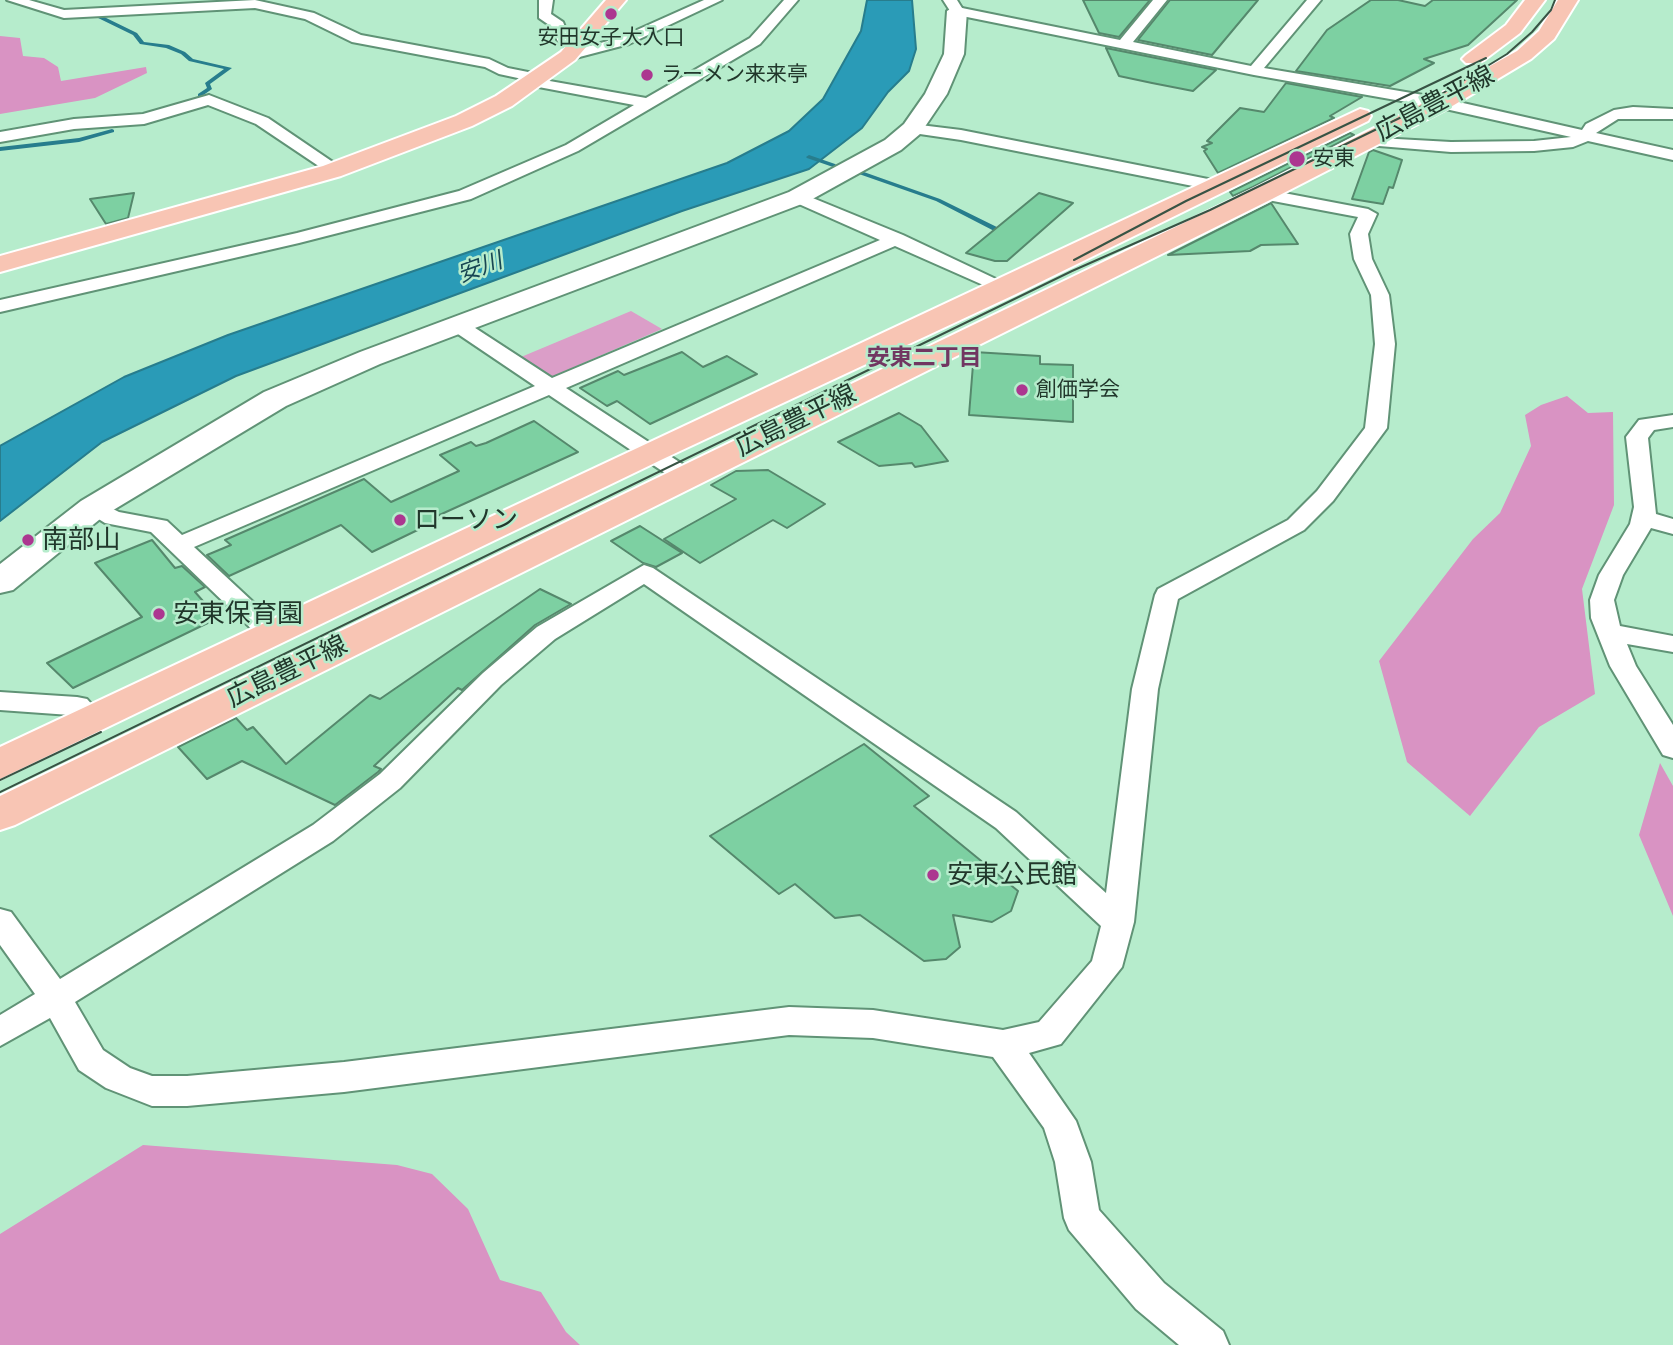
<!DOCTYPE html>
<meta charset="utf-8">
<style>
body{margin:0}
canvas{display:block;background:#b6eccc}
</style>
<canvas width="1673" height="1345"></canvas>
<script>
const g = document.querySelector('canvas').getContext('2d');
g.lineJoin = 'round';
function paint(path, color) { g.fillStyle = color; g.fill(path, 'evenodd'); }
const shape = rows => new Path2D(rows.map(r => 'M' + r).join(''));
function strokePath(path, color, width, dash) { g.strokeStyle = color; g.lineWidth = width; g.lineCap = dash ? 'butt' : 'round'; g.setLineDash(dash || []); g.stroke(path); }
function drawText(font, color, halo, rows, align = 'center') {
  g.font = font + ' Figtree,"Noto Sans JP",sans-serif'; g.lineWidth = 5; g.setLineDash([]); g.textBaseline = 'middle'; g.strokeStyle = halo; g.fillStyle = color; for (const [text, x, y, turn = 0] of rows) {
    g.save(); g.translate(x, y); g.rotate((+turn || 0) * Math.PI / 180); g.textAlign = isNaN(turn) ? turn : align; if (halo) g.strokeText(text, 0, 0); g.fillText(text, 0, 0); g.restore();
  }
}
paint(shape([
 [631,311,662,329,551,377,521,357]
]), '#db9ec8');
paint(shape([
 [0,36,20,38,23,56,44,58,58,67,61,81,146,67,147,73,95,98,0,114],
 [1567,396,1588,413,1613,412,1614,505,1582,589,1595,694,1539,727,1470,816,1407,762,1379,661,1473,539,1500,513,1531,446,1525,415,1541,405],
 [1660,763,1673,786,1673,916,1639,835],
 [143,1145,397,1165,432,1174,468,1209,500,1280,541,1292,566,1332,580,1345,0,1345,0,1234]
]), '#d993c3');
const water = shape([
 [867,0,912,0,916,49,909,71,888,92,862,128,809,169,682,211,236,376,102,442,0,521,0,446,124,377,228,335,727,163,789,131,823,99,861,31,867,0]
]);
paint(water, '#2a9bb7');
strokePath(water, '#277d8d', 2);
paint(shape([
 [94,14,98,14,137,33,144,42,169,45,185,52,193,59,232,68,210,84,212,89,202,96,198,96,198,94,207,88,205,83,224,69,189,61,181,54,166,48,140,44,133,35,94,16,94,14],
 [112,129,114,130,114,132,79,142,0,151,0,147,79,138,112,129],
 [809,155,835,164,836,165,833,167,807,158,806,157,809,155],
 [861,171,940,199,1009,233,1002,235,936,201,859,174,859,172,861,171]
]), '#277d8d');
const building = shape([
 [1083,0,1150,0,1119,37,1099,33,1083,0],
 [1170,0,1258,0,1212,55,1138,40,1170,0],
 [1371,0,1398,0,1425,6,1433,0,1517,0,1468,45,1424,59,1434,63,1390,86,1296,71,1327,30,1371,0],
 [1106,48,1216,70,1193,91,1152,83,1119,76,1106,48],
 [1286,83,1362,97,1330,116,1334,118,1218,173,1204,151,1207,149,1202,147,1212,143,1207,141,1240,108,1264,112,1286,83],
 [1350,133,1354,135,1253,187,1233,196,1230,192,1350,133],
 [1373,150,1402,160,1393,188,1389,187,1383,204,1352,199,1369,152,1373,150],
 [134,193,128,218,106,224,90,199,134,193],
 [1039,193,1073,203,1007,261,995,261,966,253,1039,193],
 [1271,203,1298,244,1261,245,1250,251,1168,255,1271,203],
 [682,352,703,367,727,356,757,374,650,424,617,401,607,406,580,388,618,371,624,375,682,352],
 [974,352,1040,356,1040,364,1073,365,1073,422,969,415,974,352],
 [899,413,921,426,948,461,915,467,912,463,879,466,838,442,899,413],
 [534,421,578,452,435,517,438,519,428,525,372,552,341,525,229,576,207,555,231,545,225,540,364,479,391,502,459,471,440,455,471,442,476,446,486,443,534,421],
 [768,470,825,504,787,528,773,520,700,563,664,539,736,499,711,485,736,471,768,470],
 [640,526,682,553,656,567,643,563,611,541,640,526],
 [152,540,175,568,182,566,205,587,195,592,218,618,73,688,47,663,142,617,95,563,152,540],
 [540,589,571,604,535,625,462,690,458,688,374,766,381,769,378,772,335,805,242,761,207,779,178,747,236,718,247,730,253,727,286,764,370,695,380,699,540,589],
 [864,744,929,796,914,806,1018,891,1011,911,992,922,953,915,960,947,946,959,924,961,860,915,835,918,795,884,779,894,710,836,864,744]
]);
paint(building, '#7dd0a2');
strokePath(building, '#55886c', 2);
const street = shape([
 [7,0,29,0,64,10,255,0,314,13,361,35,489,59,508,68,543,75,544,80,646,98,750,38,784,0,798,0,760,44,578,151,471,199,299,243,0,312,0,300,297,233,459,191,566,145,634,105,528,85,527,80,499,74,485,67,352,42,305,19,255,8,64,18,7,0],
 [539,0,553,0,551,14,563,22,569,37,581,43,582,48,619,38,704,0,722,0,629,44,568,60,561,56,575,50,558,42,552,27,539,18,539,0],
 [943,0,957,0,962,8,1120,40,1153,0,1167,0,1133,42,1251,66,1307,0,1321,0,1264,68,1441,98,1582,130,1586,124,1614,110,1633,107,1673,109,1673,119,1618,119,1596,133,1673,150,1673,160,1588,141,1573,147,1534,151,1451,152,1367,145,1361,143,1361,137,1451,142,1534,141,1571,137,1441,108,1254,75,957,15,952,14,943,0],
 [209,95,268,118,343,169,341,173,329,173,256,124,208,105,144,124,74,129,0,142,0,132,74,119,143,114,209,95],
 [912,124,961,130,1213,180,1221,185,1213,190,961,140,906,132,906,126,912,124],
 [1263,189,1368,209,1377,214,1368,234,1372,259,1389,295,1395,344,1387,428,1333,501,1304,530,1178,599,1158,689,1134,922,1122,967,1061,1044,1029,1053,1076,1121,1091,1162,1099,1210,1164,1283,1223,1331,1229,1345,1179,1345,1136,1309,1069,1230,1064,1218,1055,1162,1044,1128,993,1057,873,1038,789,1035,344,1092,187,1106,152,1106,106,1088,79,1070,50,1018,0,1046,0,1015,35,994,0,945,0,909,11,912,60,979,313,825,380,774,483,673,537,627,644,565,653,568,1016,812,1106,893,1132,689,1155,595,1158,589,1288,520,1317,491,1365,428,1375,344,1371,295,1354,259,1350,234,1358,217,1257,198,1254,194,1263,189],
 [644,584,996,828,1101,926,1092,961,1039,1022,1003,1030,873,1010,789,1007,344,1062,187,1076,152,1076,130,1068,103,1050,75,1002,333,841,400,788,501,685,555,639,644,584],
 [798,192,903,235,1015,288,1013,292,999,292,895,246,566,388,693,471,696,476,693,481,677,481,549,395,194,547,281,628,285,634,281,640,272,642,263,640,151,532,105,523,81,508,85,503,93,501,101,503,119,512,167,521,182,535,535,386,452,330,449,326,452,322,466,322,552,378,880,240,792,201,789,197,798,192],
 [1673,415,1673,427,1654,430,1648,438,1656,514,1673,519,1673,534,1651,528,1623,575,1614,600,1620,626,1673,636,1673,652,1627,644,1636,666,1673,725,1673,758,1663,755,1610,666,1591,618,1590,600,1599,575,1630,524,1634,507,1626,437,1639,420,1673,415],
 [0,692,77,697,87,699,106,720,102,727,92,729,82,727,70,715,0,710,0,692]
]);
const secondary = shape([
 [957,5,967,11,964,54,947,94,920,134,901,150,807,202,380,364,286,406,105,515,13,590,0,593,0,564,81,501,264,392,360,352,789,192,885,140,904,124,925,94,944,54,947,11,957,5]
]);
const primary = shape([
 [606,0,626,0,575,60,512,106,472,126,341,176,0,272,0,256,323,166,456,116,496,96,561,52,606,0],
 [1525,0,1545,0,1520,33,1480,63,1466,63,1462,59,1466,55,1506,25,1525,0],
 [1558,0,1578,0,1554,39,1531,59,1449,108,1272,199,15,825,0,830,0,796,1254,189,1433,98,1517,51,1539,31,1558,0],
 [1360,109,1368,111,1371,116,1368,121,1016,294,663,459,0,779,0,747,1360,109]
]);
strokePath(street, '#609376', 4);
strokePath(secondary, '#609376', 4);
strokePath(primary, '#fff', 4);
paint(street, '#fff');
paint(secondary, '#fff');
paint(primary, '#f8c5b4');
strokePath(shape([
 [1074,260,1186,201,1486,58],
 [0,780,101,732],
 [0,792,1072,271,1210,210,1412,112,1507,54,1532,32,1551,10,1555,0]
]), '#385344', 2);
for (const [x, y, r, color] of [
 [611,14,7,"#ac3790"],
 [647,75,7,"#ac3790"],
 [1297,159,9,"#ac3790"],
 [1022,390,7,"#ac3790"],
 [400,520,7,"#ac3790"],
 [28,540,7,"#ac3790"],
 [159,614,7,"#ac3790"],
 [933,875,7,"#ac3790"]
]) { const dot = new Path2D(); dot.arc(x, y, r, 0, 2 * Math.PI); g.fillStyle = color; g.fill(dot); strokePath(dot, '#b6eccc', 2.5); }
drawText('21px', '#21372b', '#b6eccc', [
 ["安田女子大入口",611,38,"center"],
 ["ラーメン来来亭",661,75],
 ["安東",1313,159],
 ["創価学会",1036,390]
], 'left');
drawText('italic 23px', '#184653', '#b6eccc', [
 ["安川",480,268,-20]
]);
drawText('bold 23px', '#713661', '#b6eccc', [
 ["安東二丁目",924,358]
]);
drawText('26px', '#21372b', '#b6eccc', [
 ["広島豊平線",1435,104,-28],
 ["広島豊平線",796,421,-26],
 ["広島豊平線",287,672,-26]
]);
drawText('26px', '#21372b', '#b6eccc', [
 ["ローソン",414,520],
 ["南部山",42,540],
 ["安東保育園",173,614],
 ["安東公民館",947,875]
], 'left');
</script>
